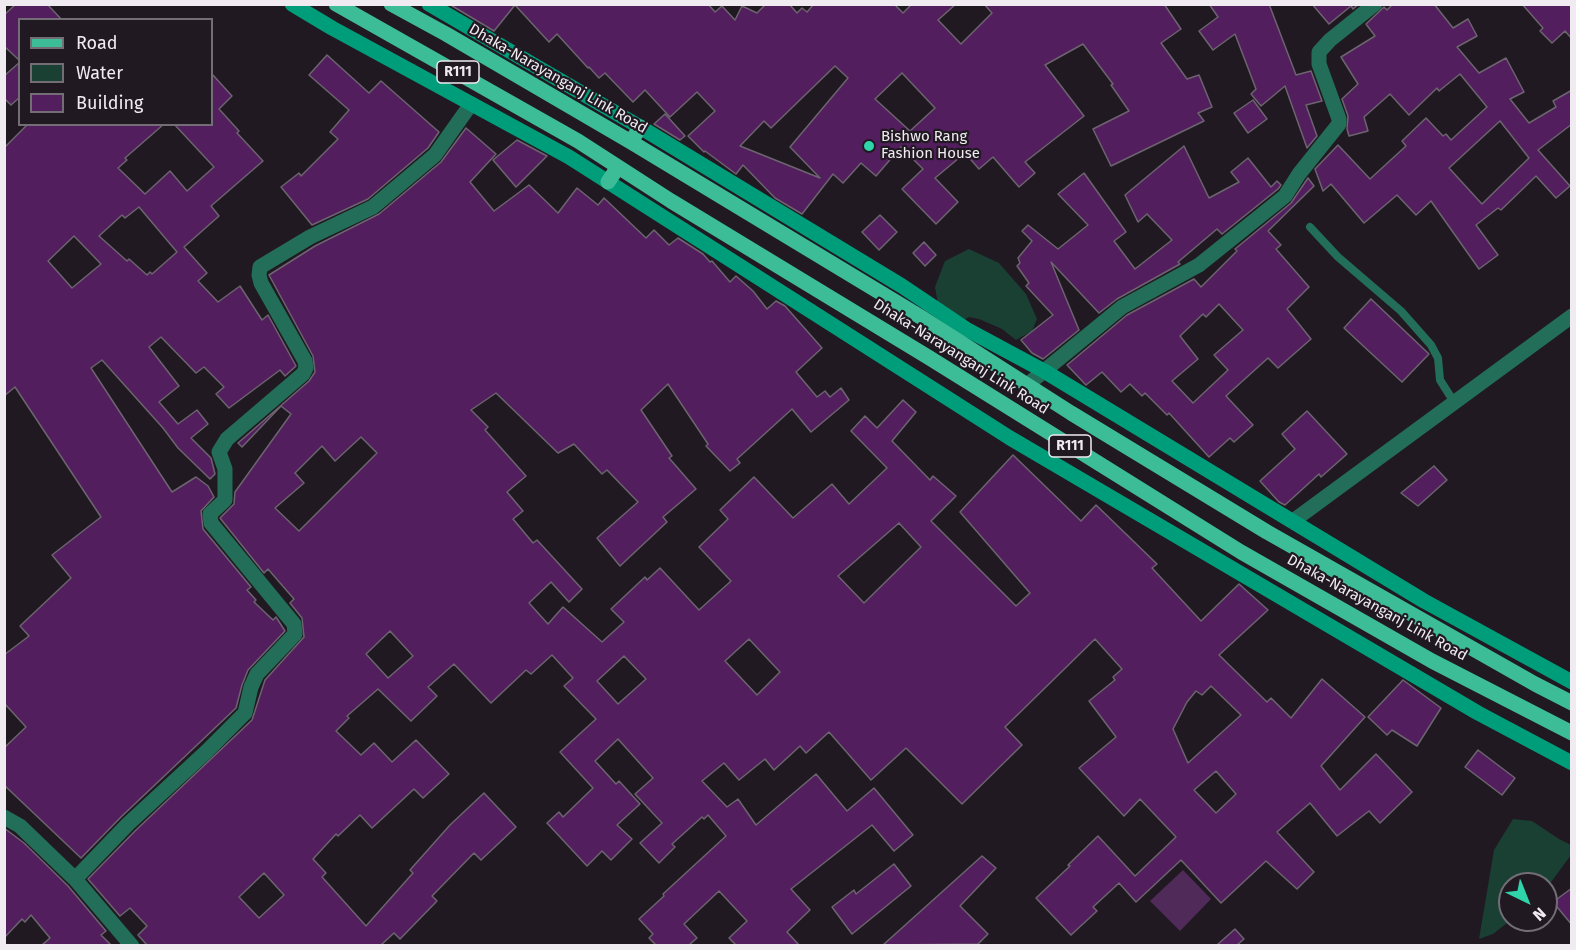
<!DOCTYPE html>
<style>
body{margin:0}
#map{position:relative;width:1576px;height:950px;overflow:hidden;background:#201922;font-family:"Fira Sans",sans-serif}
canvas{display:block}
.frame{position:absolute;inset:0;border:6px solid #f0ebf1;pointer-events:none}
.legend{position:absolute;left:18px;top:18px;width:195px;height:108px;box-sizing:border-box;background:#201922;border:2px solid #736d75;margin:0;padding:8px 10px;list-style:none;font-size:18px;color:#f0ebf1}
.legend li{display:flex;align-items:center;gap:12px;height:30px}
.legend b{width:30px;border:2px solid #736d75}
.north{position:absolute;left:1498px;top:872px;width:60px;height:60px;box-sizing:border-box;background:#201922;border:2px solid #736d75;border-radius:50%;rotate:137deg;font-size:16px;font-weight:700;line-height:24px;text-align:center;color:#f0ebf1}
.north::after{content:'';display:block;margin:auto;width:21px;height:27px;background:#2fd4aa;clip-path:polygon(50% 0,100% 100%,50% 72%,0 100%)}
</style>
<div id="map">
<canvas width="1576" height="950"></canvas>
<div class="frame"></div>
<ul class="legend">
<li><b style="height:8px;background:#3dbc98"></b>Road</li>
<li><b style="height:16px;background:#1a3f33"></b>Water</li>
<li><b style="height:16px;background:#521e5e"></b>Building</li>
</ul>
<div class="north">N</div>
</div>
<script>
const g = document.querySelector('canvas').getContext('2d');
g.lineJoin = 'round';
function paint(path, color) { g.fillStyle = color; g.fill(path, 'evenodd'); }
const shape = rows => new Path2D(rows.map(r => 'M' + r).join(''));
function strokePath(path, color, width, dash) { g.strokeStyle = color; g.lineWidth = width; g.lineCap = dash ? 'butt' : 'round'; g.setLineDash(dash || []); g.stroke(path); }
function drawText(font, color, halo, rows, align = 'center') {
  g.font = font + ' "Fira Sans",sans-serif'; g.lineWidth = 4.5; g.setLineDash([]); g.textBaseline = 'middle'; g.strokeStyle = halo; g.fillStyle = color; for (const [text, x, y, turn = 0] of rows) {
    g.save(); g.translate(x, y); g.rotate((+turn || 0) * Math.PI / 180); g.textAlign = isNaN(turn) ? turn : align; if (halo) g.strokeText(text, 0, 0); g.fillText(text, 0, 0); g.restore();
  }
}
paint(shape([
 [1183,870,1211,899,1180,931,1150,901]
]), '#502a59');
paint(shape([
 [969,249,999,263,1026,294,1037,319,1032,331,1016,340,1002,329,979,319,969,317,959,323,938,304,935,287,945,261],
 [1513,819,1532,821,1559,839,1571,845,1571,855,1546,889,1546,884,1510,884,1511,920,1493,934,1479,939,1494,850]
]), '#1a3f33');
const building = shape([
 [16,4,47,4,62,20,20,20,20,61,4,46,4,15,16,4],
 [449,4,708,4,715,12,722,6,735,20,742,6,757,13,766,4,789,4,797,13,802,8,807,12,814,4,894,4,903,13,912,4,956,4,938,20,961,44,992,13,984,4,1164,4,1181,29,1161,43,1187,79,1199,75,1212,107,1198,113,1204,121,1111,166,1093,129,1129,111,1111,85,1113,84,1083,44,1045,65,1084,116,1025,162,1035,173,1019,187,993,157,979,169,965,153,935,178,958,202,936,224,902,189,923,169,901,147,876,176,861,163,843,183,833,174,802,214,775,198,743,165,736,174,705,151,704,152,688,136,715,111,697,92,670,117,645,90,633,102,605,73,599,78,589,67,588,68,557,34,549,42,515,5,494,31,449,4],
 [835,66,848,78,790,147,820,178,740,146,764,121,771,128,835,66],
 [902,73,935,108,910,131,875,99,902,73],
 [1209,4,1269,4,1296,75,1311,71,1322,101,1306,105,1317,136,1307,148,1285,86,1261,106,1251,94,1256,89,1235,34,1213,50,1199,31,1218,17,1209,4],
 [1312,4,1359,4,1353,9,1351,6,1329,24,1312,4],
 [1393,4,1434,4,1453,28,1468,19,1477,36,1457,47,1479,73,1506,58,1524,92,1510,99,1529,123,1556,107,1553,101,1572,90,1572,124,1538,150,1570,186,1556,198,1536,176,1501,210,1498,208,1476,225,1498,255,1479,269,1431,201,1416,215,1397,195,1364,223,1331,184,1323,191,1315,169,1338,145,1370,179,1406,146,1402,141,1426,118,1443,136,1446,134,1451,140,1487,107,1460,74,1439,91,1437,88,1409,115,1390,94,1364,117,1368,131,1349,136,1347,129,1348,116,1342,99,1358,84,1341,57,1375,36,1366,24,1384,7,1387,10,1393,4],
 [1500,121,1529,158,1482,204,1449,168,1500,121],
 [1522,4,1572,4,1572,39,1565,31,1552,43,1540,31,1543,28,1522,4],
 [327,55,369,93,381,81,439,132,428,148,368,199,312,225,281,187,299,173,301,176,338,139,330,132,349,110,309,75,327,55],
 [20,62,20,97,11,105,4,98,4,76,20,62],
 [212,74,232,96,219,109,239,131,237,133,263,161,211,206,219,216,184,247,207,273,198,281,218,302,240,286,262,320,268,315,296,366,285,376,280,370,229,408,216,394,224,387,204,367,196,373,161,337,149,347,179,386,159,402,178,424,197,410,208,424,191,438,211,458,215,474,210,479,178,448,163,428,102,360,91,368,172,492,196,477,208,486,214,497,201,511,203,529,251,587,247,590,256,600,254,602,273,620,276,617,285,631,248,670,242,685,236,708,121,817,81,858,4,785,4,748,26,727,4,703,4,655,29,636,20,626,71,578,52,555,101,517,15,387,4,396,4,148,28,124,164,124,125,158,127,160,118,168,145,194,170,171,187,191,214,167,174,124,212,124,212,74],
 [139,207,177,252,152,274,150,272,147,275,129,259,127,261,99,236,122,215,125,218,139,207],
 [74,236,101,264,72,288,48,261,74,236],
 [1253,100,1267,119,1248,133,1234,113,1253,100],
 [665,114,685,136,680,140,654,124,665,114],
 [466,128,496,154,470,182,494,211,529,185,558,213,577,188,598,205,604,198,646,238,654,230,669,245,678,238,703,254,710,262,712,261,730,282,736,276,753,291,767,309,776,301,785,306,822,348,796,372,817,397,825,391,830,397,841,388,849,400,811,432,792,409,737,459,740,463,730,471,706,446,708,444,668,384,641,410,672,456,669,458,696,489,663,517,667,522,620,566,597,538,638,502,607,470,602,474,574,444,558,453,496,393,471,410,488,427,485,430,526,476,507,492,523,511,513,519,533,543,537,540,582,589,569,602,551,582,529,603,548,624,563,607,602,642,624,622,611,609,645,577,647,580,660,568,699,610,731,581,699,547,728,519,720,510,754,477,793,518,832,484,849,504,887,468,851,431,865,416,877,428,903,400,916,412,892,441,930,480,933,476,956,496,931,521,1016,606,1030,593,960,512,1013,455,1081,521,1096,505,1157,564,1152,568,1201,621,1239,584,1268,610,1219,655,1267,702,1271,698,1291,718,1322,679,1365,717,1321,766,1340,790,1376,754,1412,792,1380,823,1369,811,1337,836,1310,803,1277,832,1314,872,1297,889,1266,861,1221,903,1181,860,1136,902,1119,883,1093,907,1097,911,1071,935,1036,898,1070,866,1068,865,1098,836,1135,876,1176,837,1140,799,1124,816,1079,768,1116,737,1089,701,1115,680,1113,677,1122,669,1095,639,1005,727,1022,745,962,804,906,748,871,780,829,732,806,753,800,746,774,770,765,759,739,780,724,763,702,781,727,807,738,799,756,825,816,774,847,811,874,788,913,835,894,851,872,825,791,889,810,910,787,932,799,945,736,945,729,938,747,921,719,891,684,924,697,938,689,945,656,945,649,938,653,934,639,919,664,896,663,894,726,836,708,815,704,819,702,817,672,844,675,847,659,863,640,843,662,823,635,794,653,778,618,739,595,761,616,784,619,781,640,804,617,825,632,839,611,860,602,851,587,866,547,823,559,812,563,817,593,788,560,752,596,719,564,686,573,678,552,655,531,674,526,670,491,703,454,664,428,687,437,696,411,721,378,689,347,716,349,718,336,731,361,755,374,743,392,762,416,740,449,774,423,798,414,789,372,828,360,815,338,836,336,834,313,859,326,873,322,877,366,926,413,873,410,870,450,825,484,793,516,827,481,860,474,853,432,896,437,901,400,939,394,933,381,945,147,945,138,935,147,926,130,908,120,916,88,879,135,831,252,720,265,680,304,637,302,618,290,603,294,599,268,569,264,573,220,518,234,504,235,492,291,414,281,406,242,447,238,443,309,381,315,372,313,356,269,275,315,246,379,214,441,162,466,128],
 [361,437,377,453,299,531,275,508,304,483,295,473,322,446,335,461,361,437],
 [899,523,921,547,864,603,838,576,899,523],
 [390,631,413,656,388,678,366,654,390,631],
 [749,639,780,672,757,695,725,661,749,639],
 [624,656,646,679,618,704,597,681,624,656],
 [1211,686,1241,715,1188,763,1173,729,1187,702,1196,691,1202,695,1211,686],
 [1216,771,1236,794,1216,813,1194,790,1216,771],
 [264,873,284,895,259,918,239,897,264,873],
 [517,140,547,156,516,187,493,160,517,140],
 [1184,146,1209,198,1239,182,1231,172,1248,158,1271,187,1277,181,1281,185,1278,189,1222,234,1217,229,1178,262,1180,264,1117,299,1099,313,1051,262,1079,330,1043,359,1032,353,1021,340,1053,315,1026,286,1029,283,1017,266,1020,263,1018,258,1032,241,1022,231,1028,225,1058,249,1088,225,1058,194,1084,173,1126,232,1114,241,1135,269,1172,240,1147,214,1138,222,1125,195,1184,146],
 [1308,178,1314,186,1268,231,1281,245,1276,249,1309,287,1287,309,1311,339,1278,368,1268,358,1226,396,1253,425,1234,442,1230,438,1209,457,1169,413,1167,415,1145,393,1142,396,1130,384,1121,392,1102,372,1086,385,1067,365,1127,315,1194,279,1201,287,1237,251,1235,249,1291,203,1308,178],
 [1219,304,1243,330,1214,355,1228,370,1193,403,1172,381,1198,359,1180,336,1203,314,1206,317,1219,304],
 [880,215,897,232,879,250,862,232,880,215],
 [924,242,936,255,925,266,913,253,924,242],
 [1371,299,1429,354,1402,382,1344,328,1371,299],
 [1307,411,1347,454,1321,477,1319,474,1285,505,1279,502,1260,481,1295,449,1282,434,1307,411],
 [1434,466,1447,480,1418,506,1401,493,1434,466],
 [1403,680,1441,708,1417,746,1392,730,1387,735,1368,717,1403,680],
 [1478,750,1515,778,1502,795,1465,767,1478,750],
 [4,828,24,843,68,886,106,931,101,935,111,945,42,945,50,938,31,915,25,922,22,919,4,938,4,828],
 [982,856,996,868,960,906,988,934,978,944,883,945,982,856],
 [894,864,911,886,852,934,832,907,854,890,856,894,894,864],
 [1572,888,1572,925,1553,902,1572,888],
 [1235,929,1244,939,1237,945,1217,945,1235,929]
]);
paint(building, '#521e5e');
strokePath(building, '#6c646e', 1.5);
strokePath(shape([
 [1310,227,1338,257,1401,311,1431,345,1438,358,1440,380,1454,402]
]), '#236e58', 8);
strokePath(shape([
 [1027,385,1122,307,1199,265,1285,196,1299,174,1339,124,1339,119,1319,64,1319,52,1330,40,1375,4],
 [1293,521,1572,316],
 [4,817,20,826,75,879,132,946],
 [75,879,128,824,206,752,245,713,251,687,257,674,295,634,294,624,211,523,210,514,225,500,225,469,219,452,227,439,303,374,306,368,305,361,261,283,259,275,260,267,310,237,373,207,435,155,471,104]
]), '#236e58', 15);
strokePath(shape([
 [292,4,332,28,569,157,1010,438,1478,713,1572,763],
 [429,4,640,127,902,286,966,329,1044,371,1424,601,1572,682]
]), '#009d7b', 15);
strokePath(shape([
 [336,4,578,141,671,201,928,357,1241,552,1432,661,1572,733],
 [391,4,446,34,631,142,924,319,1071,413,1267,532,1535,684,1572,703],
 [631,142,640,127],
 [608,182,618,167]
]), '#3dbc98', 15);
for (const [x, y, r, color] of [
 [869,146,6,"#2fd4aa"]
]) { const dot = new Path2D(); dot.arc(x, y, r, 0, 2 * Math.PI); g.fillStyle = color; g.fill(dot); strokePath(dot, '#201922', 2); }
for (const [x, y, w] of [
 [458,72,42],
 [1070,446,42]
]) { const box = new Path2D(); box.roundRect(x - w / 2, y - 11, w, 22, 4.5); g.fillStyle = '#201922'; g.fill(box); strokePath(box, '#f0ebf1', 1.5); }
drawText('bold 14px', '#f0ebf1', null, [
 ["R111",458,72],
 ["R111",1070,446]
]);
drawText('15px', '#f0ebf1', '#201922', [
 ["Dhaka-Narayanganj Link Road",558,79,30],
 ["Dhaka-Narayanganj Link Road",961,357,32],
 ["Dhaka-Narayanganj Link Road",1377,608,29]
]);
drawText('15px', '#f0ebf1', '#201922', [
 ["Bishwo Rang",881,137],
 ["Fashion House",881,154]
], 'left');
</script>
